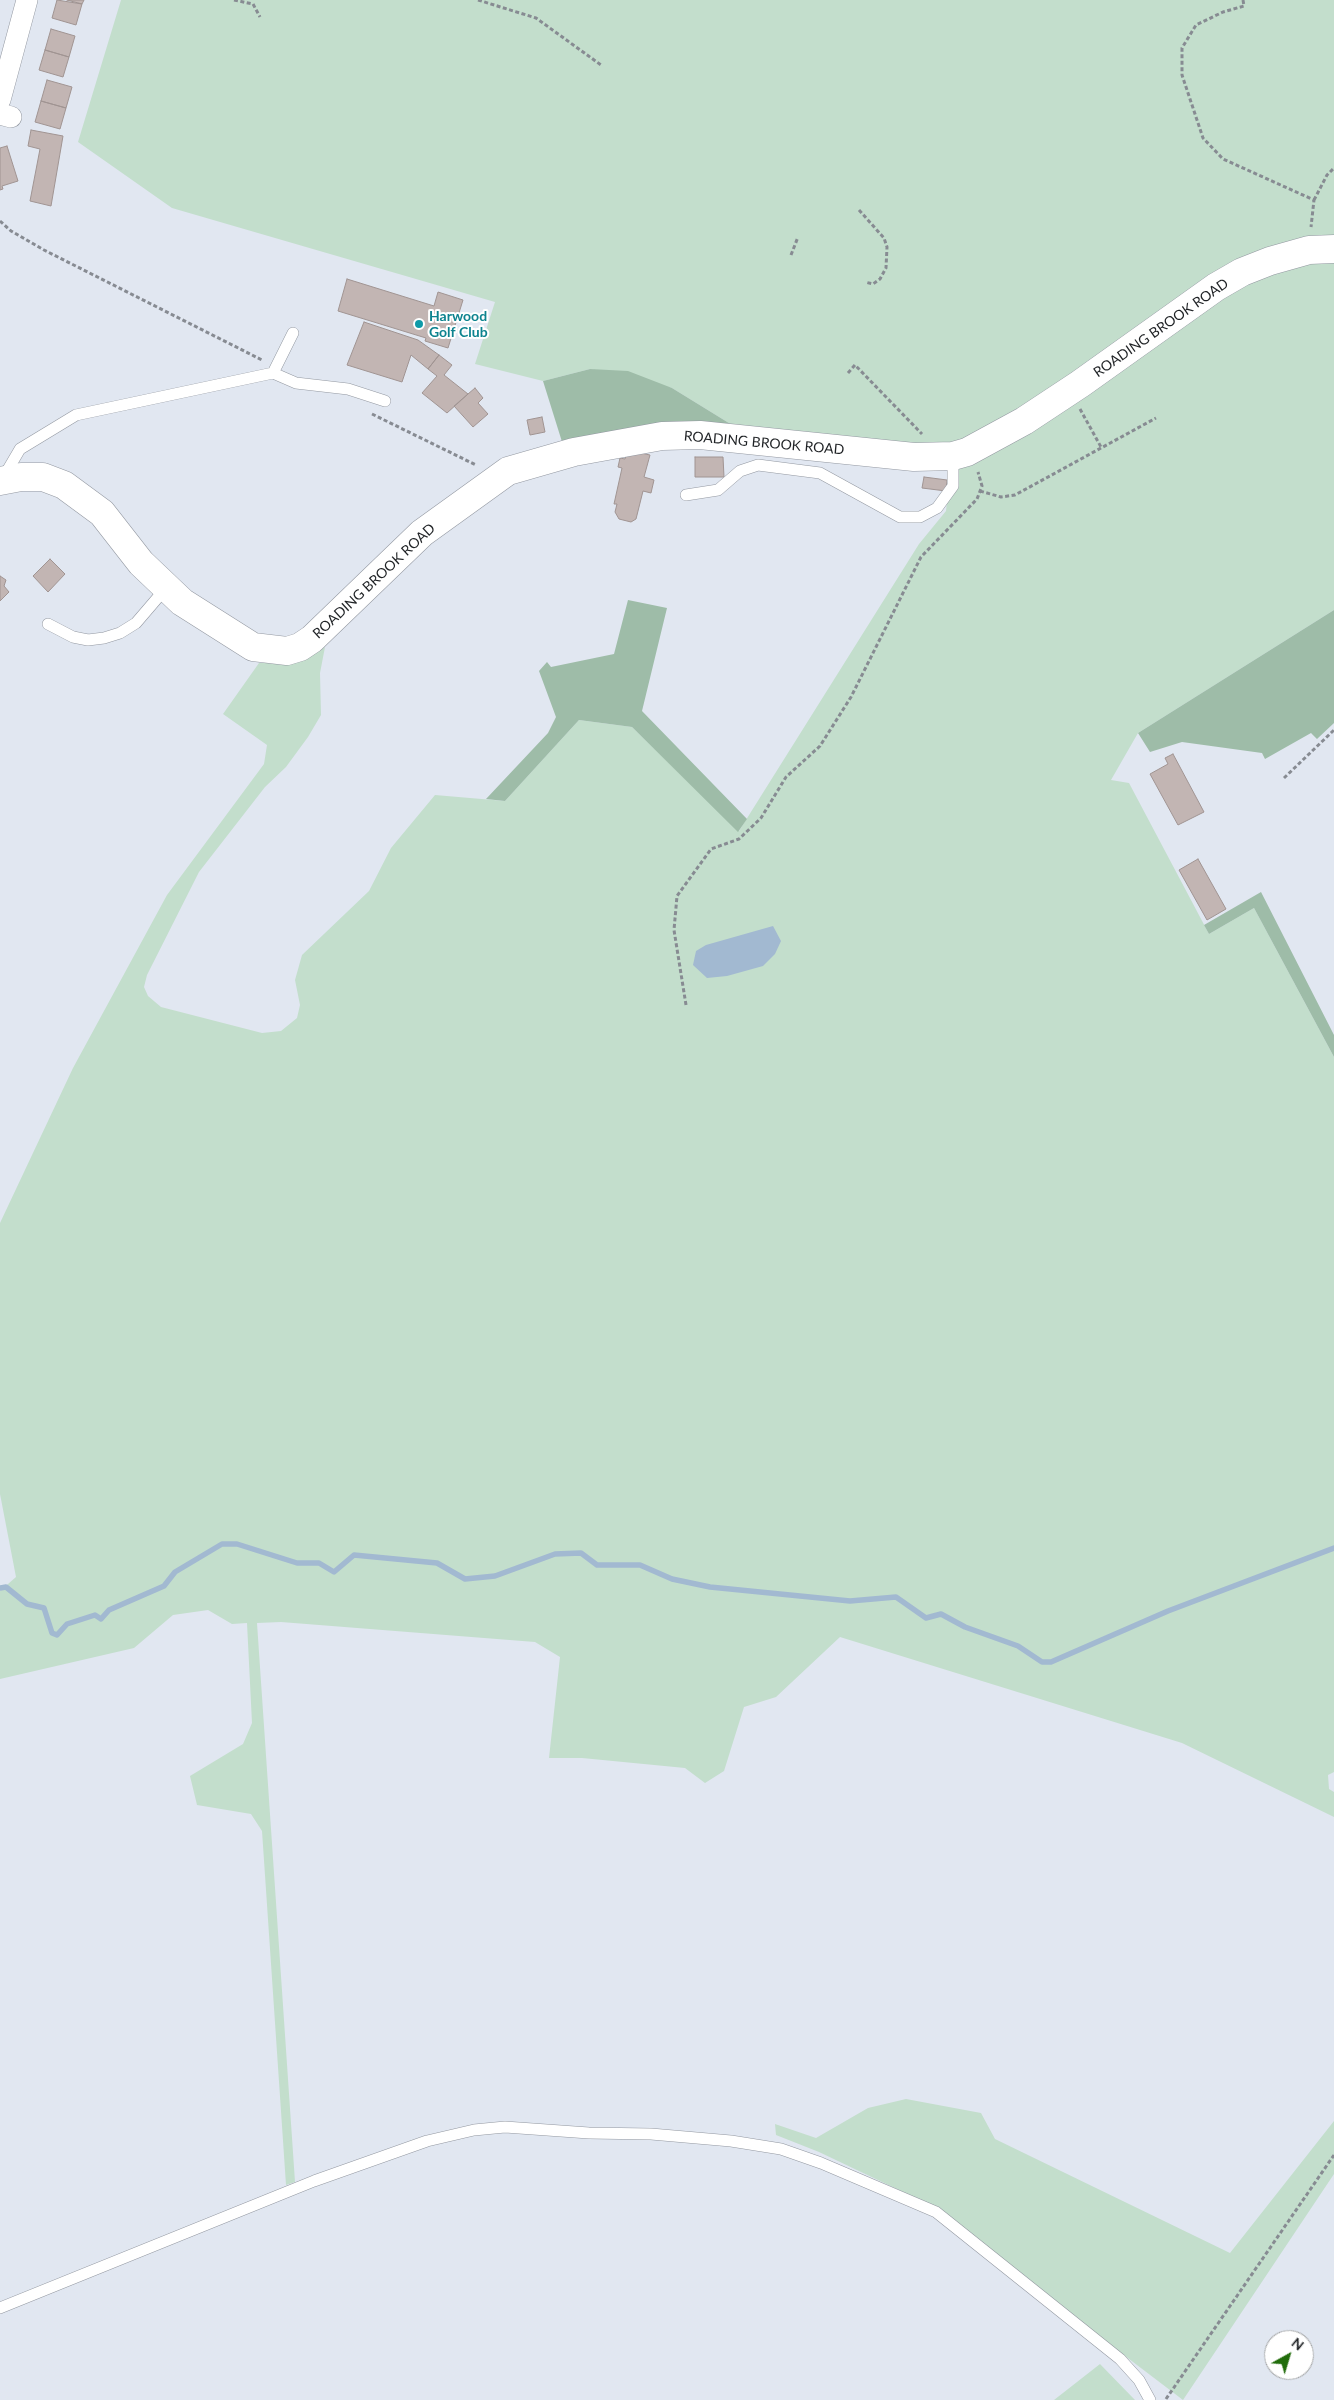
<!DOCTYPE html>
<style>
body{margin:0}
#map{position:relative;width:1334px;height:2400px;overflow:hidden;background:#e1e7f1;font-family:Lato,sans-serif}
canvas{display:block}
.north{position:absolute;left:1264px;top:2330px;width:50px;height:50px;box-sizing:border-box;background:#fff;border:1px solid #a5a7a8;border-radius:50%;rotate:39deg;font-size:14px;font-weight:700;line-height:20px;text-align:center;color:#1f2225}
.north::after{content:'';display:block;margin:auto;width:18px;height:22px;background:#216c0b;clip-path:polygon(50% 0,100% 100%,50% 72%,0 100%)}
</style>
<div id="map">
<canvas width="1334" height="2400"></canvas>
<div class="north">N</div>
</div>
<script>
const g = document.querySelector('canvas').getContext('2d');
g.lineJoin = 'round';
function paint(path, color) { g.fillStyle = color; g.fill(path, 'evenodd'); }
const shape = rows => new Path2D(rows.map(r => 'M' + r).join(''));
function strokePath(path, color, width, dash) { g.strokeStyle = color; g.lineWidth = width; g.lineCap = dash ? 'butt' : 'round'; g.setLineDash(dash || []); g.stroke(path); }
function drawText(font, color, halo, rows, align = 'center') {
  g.font = font + ' Lato,sans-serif'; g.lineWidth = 4; g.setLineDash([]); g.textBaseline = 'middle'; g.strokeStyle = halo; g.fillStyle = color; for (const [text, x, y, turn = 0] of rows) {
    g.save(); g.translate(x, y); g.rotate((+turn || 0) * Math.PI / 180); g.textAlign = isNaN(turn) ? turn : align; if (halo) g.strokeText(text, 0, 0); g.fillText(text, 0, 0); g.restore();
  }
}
paint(shape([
 [121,0,1334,0,1334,610,1138,733,1111,780,1129,783,1209,934,1254,908,1334,1057,1334,1772,1328,1775,1329,1789,1334,1792,1334,1817,1182,1743,840,1637,776,1697,744,1707,724,1771,705,1783,685,1768,582,1758,549,1758,560,1657,535,1642,281,1622,257,1623,295,2182,286,2185,262,1831,251,1814,197,1805,190,1776,243,1744,252,1723,247,1623,232,1624,208,1610,173,1615,134,1648,0,1679,0,1591,16,1577,0,1494,0,1223,73,1068,167,895,264,764,267,745,223,714,259,663,289,663,308,658,325,647,320,673,321,715,308,737,286,767,265,787,199,872,147,975,144,987,148,996,161,1007,262,1033,281,1031,297,1018,300,1005,295,980,302,955,369,891,391,848,435,795,505,801,579,720,632,727,739,831,919,544,946,511,950,472,930,448,737,428,672,388,590,369,543,381,475,364,495,302,172,208,78,142],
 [906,2099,981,2113,995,2139,1230,2253,1334,2121,1334,2174,1183,2400,1020,2276,941,2210,819,2152,776,2135,775,2124,816,2138,868,2108],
 [1100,2364,1135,2400,1054,2400]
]), '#c3decc');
paint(shape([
 [590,369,628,371,672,388,737,428,563,445,543,381],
 [628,600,667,608,642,711,747,819,738,832,632,727,579,720,505,801,486,799,548,733,556,717,539,671,547,662,551,667,614,654],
 [1334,610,1334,723,1317,739,1311,733,1265,759,1262,753,1182,742,1150,752,1138,733],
 [1261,892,1334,1035,1334,1057,1254,908,1209,934,1204,925]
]), '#9ebca8');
paint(shape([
 [773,926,781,941,775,954,763,966,727,976,707,978,693,965,696,951,706,945]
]), '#a2b9d1');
strokePath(shape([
 [0,1588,6,1587,27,1604,44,1608,52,1633,57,1635,67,1624,95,1615,101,1619,109,1610,164,1586,175,1572,222,1544,237,1544,297,1563,319,1563,334,1572,354,1555,437,1563,465,1579,495,1576,555,1554,581,1553,597,1565,640,1565,672,1579,710,1587,850,1601,896,1597,926,1618,941,1614,965,1627,1018,1646,1042,1662,1051,1662,1168,1611,1334,1548]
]), '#a2b9d1', 5.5);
const building = shape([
 [57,0,82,4,76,25,52,18,57,0],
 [67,0,84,0,82,4,67,0],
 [51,29,75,36,69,57,45,50,51,29],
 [45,50,69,57,63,77,39,70,45,50],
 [47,80,72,87,66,108,41,101,47,80],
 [41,101,66,108,60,129,35,122,41,101],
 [31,130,63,136,51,206,30,201,40,149,28,146,31,130],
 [7,146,18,181,2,186,3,189,0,190,0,148,7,146],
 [347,279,434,306,438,292,463,300,448,348,425,341,426,338,338,311,347,279],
 [364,322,418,340,439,355,428,369,411,355,402,382,347,365,364,322],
 [439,355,452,365,444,375,468,394,447,413,422,393,437,376,428,369,439,355],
 [475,388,483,398,478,403,488,414,473,427,454,406,475,388],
 [542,417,545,432,530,435,527,420,542,417],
 [627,450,650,455,644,477,654,480,651,493,643,491,636,519,631,522,619,519,615,512,617,504,614,504,622,468,618,467,620,458,625,459,627,450],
 [695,457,723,457,724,477,695,477,695,457],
 [924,477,947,480,946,491,922,488,924,477],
 [50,559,65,574,48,592,33,576,50,559],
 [0,576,6,580,4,586,9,592,0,601,0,576],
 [1173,754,1204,812,1178,825,1150,774,1168,764,1165,758,1173,754],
 [1198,859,1226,909,1207,920,1179,870,1198,859]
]);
paint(building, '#c2b5b3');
strokePath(building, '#a09492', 1);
const service = shape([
 [273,373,296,383,348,389,385,401],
 [3,478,20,449,76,415,273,373,293,333],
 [686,495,718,490,740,471,758,465,820,473,900,517,920,517,937,508,953,486,953,456],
 [48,624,73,637,88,640,104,638,120,633,136,623,166,588],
 [0,2308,314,2181,427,2141,474,2130,505,2127,589,2133,651,2134,731,2141,781,2149,821,2163,936,2212,1120,2359,1139,2380,1150,2400]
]);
const minor = shape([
 [0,100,27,0],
 [0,114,11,117]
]);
const tertiary = shape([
 [0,481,21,477,43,477,64,485,102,513,141,563,182,602,253,647,287,651,300,647,312,639,422,533,508,471,574,452,662,436,700,435,914,457,953,456,967,452,1024,421,1080,384,1216,287,1242,272,1270,261,1309,250,1334,249]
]);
strokePath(service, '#9398a1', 12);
strokePath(minor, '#9398a1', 22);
strokePath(tertiary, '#9398a1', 29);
strokePath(shape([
 [234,0,253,4,260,17],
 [478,0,536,18,601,65],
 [1243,0,1244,6,1223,12,1196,25,1182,48,1182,75,1203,138,1223,159,1314,200,1311,227],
 [1314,200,1327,175,1334,168],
 [859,210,884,238,887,247,886,268,880,279,873,284,865,282],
 [0,221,11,231,44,250,262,360],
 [791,255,798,237],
 [848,373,855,365,922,434],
 [1080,409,1101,447],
 [372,414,476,465],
 [980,491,1001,497,1015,495,1156,418],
 [1284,778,1334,730],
 [686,1005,674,930,677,896,711,849,739,839,761,818,786,777,820,746,851,697,921,557,977,499,982,486,978,472],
 [1166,2399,1334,2155]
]), '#878b92', 3, [4, 2.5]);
strokePath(service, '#fff', 11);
strokePath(minor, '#fff', 21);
strokePath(tertiary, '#fff', 28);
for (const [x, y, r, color] of [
 [419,324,5,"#0f9aa8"]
]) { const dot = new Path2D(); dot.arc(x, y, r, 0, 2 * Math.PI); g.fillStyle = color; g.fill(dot); strokePath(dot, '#fff', 2); }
drawText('bold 14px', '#0d838f', '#fff', [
 ["Harwood",429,316],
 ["Golf Club",429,332]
], 'left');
drawText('14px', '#1f2225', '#fff', [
 ["ROADING BROOK ROAD",1161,328,-35],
 ["ROADING BROOK ROAD",764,443,5],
 ["ROADING BROOK ROAD",374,581,-43]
]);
</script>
